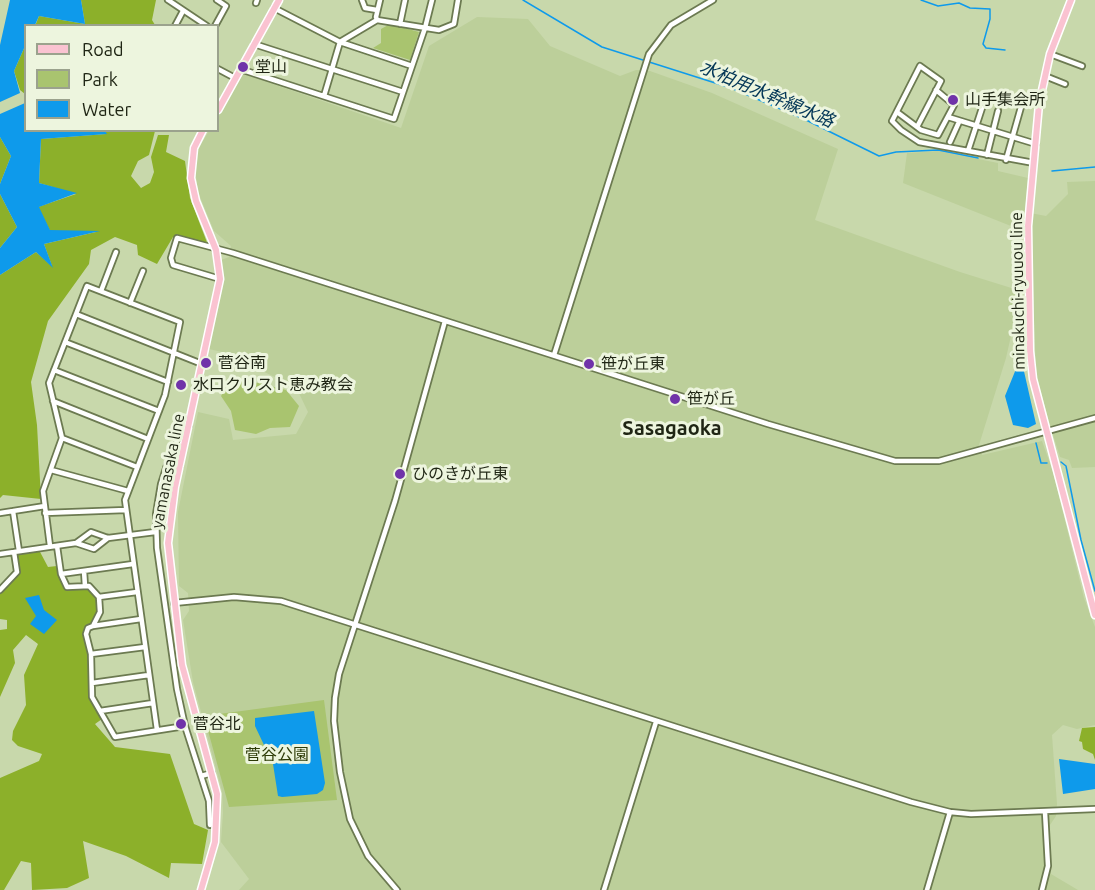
<!DOCTYPE html>
<meta charset="utf-8">
<style>
body{margin:0}
#map{position:relative;width:1095px;height:890px;overflow:hidden;background:#c8d8ab;font-family:Ubuntu,sans-serif}
canvas{display:block}
.legend{position:absolute;left:24px;top:24px;width:195px;height:108px;box-sizing:border-box;background:#edf5de;border:2px solid #9ba28d;margin:0;padding:8px 10px;list-style:none;font-size:18px;color:#1f2514}
.legend li{display:flex;align-items:center;gap:12px;height:30px}
.legend b{width:30px;border:2px solid #9ba28d}
</style>
<div id="map">
<canvas width="1095" height="890"></canvas>
<ul class="legend">
<li><b style="height:8px;background:#fac3d1"></b>Road</li>
<li><b style="height:16px;background:#a9c46f"></b>Park</li>
<li><b style="height:16px;background:#0e9aeb"></b>Water</li>
</ul>
</div>
<script>
const g = document.querySelector('canvas').getContext('2d');
g.lineJoin = 'round';
function paint(path, color) { g.fillStyle = color; g.fill(path, 'evenodd'); }
const shape = rows => new Path2D(rows.map(r => 'M' + r).join(''));
function strokePath(path, color, width, dash) { g.strokeStyle = color; g.lineWidth = width; g.lineCap = dash ? 'butt' : 'round'; g.setLineDash(dash || []); g.stroke(path); }
function drawText(font, color, halo, rows, align = 'center') {
  g.font = font + ' Ubuntu,"Noto Sans JP",sans-serif'; g.lineWidth = 6; g.setLineDash([]); g.textBaseline = 'middle'; g.strokeStyle = halo; g.fillStyle = color; for (const [text, x, y, turn = 0] of rows) {
    g.save(); g.translate(x, y); g.rotate((+turn || 0) * Math.PI / 180); g.textAlign = isNaN(turn) ? turn : align; if (halo) g.strokeText(text, 0, 0); g.fillText(text, 0, 0); g.restore();
  }
}
paint(shape([
 [477,17,528,19,550,46,620,76,636,70,650,71,712,93,838,149,815,220,960,272,1021,291,1006,358,979,445,982,455,1042,441,1053,472,1084,598,1095,627,1095,725,1077,729,1063,725,1052,735,1057,804,1056,816,1050,825,1051,874,1078,890,239,890,249,879,221,842,223,813,222,791,193,682,183,620,189,611,188,593,179,586,178,512,198,412,229,419,233,440,296,434,308,412,296,387,222,352,209,349,223,277,221,260,229,257,231,246,214,231,198,192,195,168,198,149,209,131,218,130,218,118,241,73,401,128,429,46],
 [938,151,998,163,998,171,1028,178,1025,212,1046,216,1068,194,1067,182,1095,181,1095,467,1072,468,1069,460,1060,457,1049,422,1036,374,1031,234,903,183,907,153]
]), '#bccf9a');
paint(shape([
 [390,24,419,32,410,60,373,48,381,43,381,29],
 [234,377,286,390,299,406,290,427,270,428,256,434,235,430,231,411,221,396],
 [324,700,337,800,229,807,204,716]
]), '#a9c46f');
paint(shape([
 [81,0,156,0,152,20,155,25,35,26,39,16,85,24],
 [25,46,25,94,20,90,14,71],
 [105,131,155,131,149,155,138,161,131,176,141,188,150,183,154,172,151,157,158,135,169,135,166,152,185,161,190,198,208,245,173,237,157,264,138,255,137,245,115,237,91,250,89,264,48,321,31,382,37,425,41,499,3,495,0,498,0,275,36,252,52,266,44,244,96,232,50,231,38,207,76,194,39,183,41,139,106,134],
 [0,137,11,156,0,184],
 [0,194,17,227,0,248],
 [39,550,48,567,57,566,65,588,87,588,96,595,98,612,84,634,89,653,90,697,102,719,95,724,115,747,170,754,194,824,208,830,202,864,171,863,169,878,126,856,83,841,89,878,67,888,32,890,31,863,21,861,4,890,0,890,0,778,39,761,42,754,18,746,12,740,13,731,26,705,24,675,38,644,26,635,13,650,15,663,0,697,0,630,7,629,7,620,0,619,0,592,17,576,18,553],
 [1095,727,1095,760,1093,754,1083,749,1082,742,1079,741,1082,728]
]), '#8cb02a');
paint(shape([
 [10,0,81,0,85,24,39,16,35,25,26,26,25,46,14,71,20,93,0,102,0,45],
 [25,103,26,130,105,131,107,134,41,139,39,183,77,193,39,207,50,230,100,231,44,244,53,268,36,252,0,275,0,248,17,227,0,194,0,184,11,156,0,137,0,114],
 [1023,367,1036,424,1028,428,1013,425,1005,396,1016,369],
 [39,595,44,610,57,620,44,634,30,624,36,616,25,598],
 [314,711,325,783,323,790,317,794,282,797,278,796,273,764,255,726,255,718],
 [1059,759,1095,764,1095,789,1063,794]
]), '#0e9aeb');
strokePath(shape([
 [523,0,602,47,731,88,804,119,879,156,896,152,938,150,978,158],
 [921,0,938,6,959,3,970,8,990,9,990,19,983,44,986,48,1005,50],
 [1052,171,1095,167],
 [1036,443,1041,463,1047,463],
 [1061,462,1066,466,1081,540,1095,591]
]), '#0e9aeb', 1.5);
const minor = shape([
 [168,0,207,26],
 [362,0,365,8,377,10],
 [380,0,376,17,377,20,439,30,454,24,458,0],
 [256,3,257,0],
 [274,8,340,42,412,66],
 [400,24,405,0],
 [175,26,183,11],
 [215,26,226,6,217,0],
 [254,44,403,92],
 [1050,54,1082,66],
 [218,69,235,78],
 [240,69,394,119,425,28,432,0],
 [1045,76,1065,84],
 [324,96,340,42,377,20],
 [897,112,921,130,938,135,954,105,936,90],
 [948,117,1036,144],
 [917,127,941,81,920,66,892,121,901,130,919,142,1034,163],
 [950,142,959,122],
 [968,151,982,108],
 [987,155,998,111],
 [1006,160,1021,107],
 [220,279,173,265,171,258,177,238,233,253,768,424,895,461,939,461,1095,418],
 [101,291,116,252],
 [130,303,143,271],
 [76,314,202,364],
 [65,342,168,382],
 [554,355,649,54,671,25,713,0],
 [54,370,159,411],
 [53,401,148,439],
 [62,438,137,467],
 [168,462,184,424,189,425],
 [180,466,168,462,161,484,156,514,157,548,177,689,185,726,201,776,212,773],
 [51,470,128,491],
 [13,511,19,551],
 [0,513,45,506],
 [45,513,126,510],
 [76,543,94,549,108,538],
 [50,546,43,491,62,438,49,383,87,286,180,322,165,395,125,500,157,730],
 [57,546,61,574,67,587,89,586,99,597,100,612,93,626,88,628,86,634,91,654,92,697,115,737,185,726],
 [0,554,76,543,91,532,108,538,155,532],
 [84,571,85,586],
 [61,574,133,564],
 [0,590,17,572,14,552],
 [99,597,137,592],
 [174,603,234,597,281,601,911,802,950,812,971,814,1095,809],
 [93,626,141,619],
 [91,654,145,647],
 [92,683,149,675],
 [100,711,153,703],
 [201,776,209,801,210,825],
 [397,890,368,856,350,819,340,772,334,721,335,698,339,674,395,501,445,321],
 [604,890,656,722],
 [927,890,950,812],
 [1042,890,1048,866,1045,812]
]);
const major = shape([
 [1071,0,1050,54,1039,104,1028,226,1030,351,1033,379,1095,615],
 [218,110,279,0],
 [201,890,215,842,217,794,182,665,168,543,175,487,220,279,216,250,196,201,191,178,194,148,203,130]
]);
strokePath(minor, '#6c7a51', 8);
strokePath(major, '#fff', 9);
strokePath(minor, '#fff', 4.5);
strokePath(major, '#fac3d1', 6);
for (const [x, y, r, color] of [
 [243,67,6,"#7033a9"],
 [953,100,6,"#7033a9"],
 [206,363,6,"#7033a9"],
 [589,364,6,"#7033a9"],
 [181,385,6,"#7033a9"],
 [675,399,6,"#7033a9"],
 [400,474,6,"#7033a9"],
 [181,724,6,"#7033a9"]
]) { const dot = new Path2D(); dot.arc(x, y, r, 0, 2 * Math.PI); g.fillStyle = color; g.fill(dot); strokePath(dot, '#edf5de', 2); }
drawText('16px', '#1f2514', '#edf5de', [
 ["堂山",255,67],
 ["山手集会所",965,100],
 ["菅谷南",218,363],
 ["笹が丘東",601,364],
 ["水口クリスト恵み教会",193,385],
 ["笹が丘",687,399],
 ["ひのきが丘東",412,474],
 ["菅谷北",193,724]
], 'left');
drawText('16px', '#1f2514', '#edf5de', [
 ["minakuchi-ryuuou line",1018,291,-91],
 ["yamanasaka line",168,471,-79]
]);
drawText('16px', '#2d3b07', '#edf5de', [
 ["菅谷公園",277,755]
]);
drawText('italic 18px', '#033656', '#edf5de', [
 ["水柏用水幹線水路",767,94,23]
]);
drawText('bold 20px', '#1f2514', '#edf5de', [
 ["Sasagaoka",672,428]
]);
</script>
